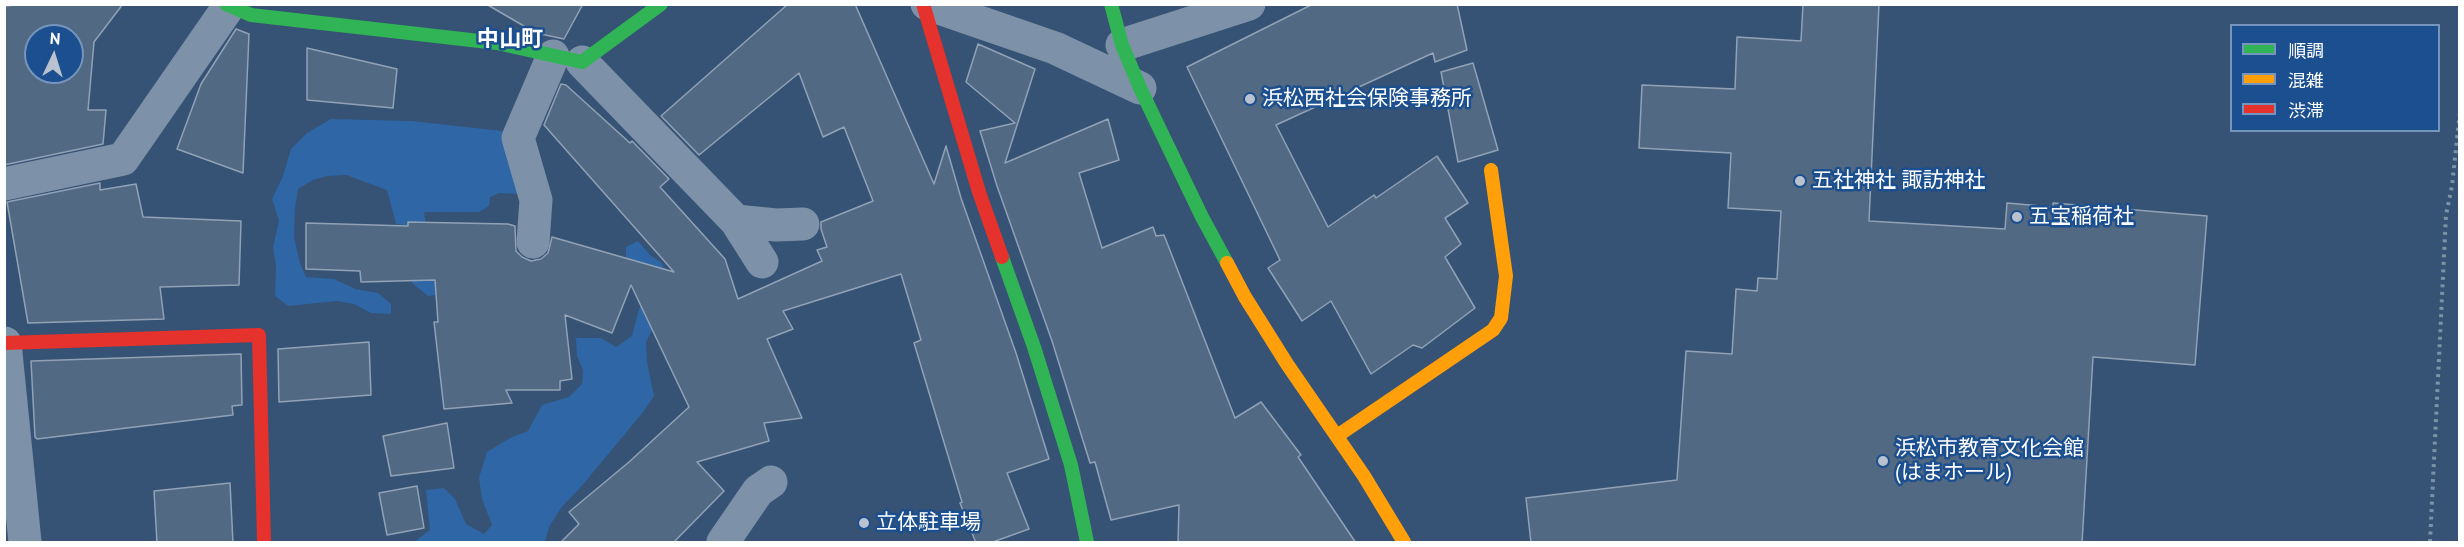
<!DOCTYPE html>
<meta charset="utf-8">
<style>
body{margin:0}
#map{position:relative;width:2464px;height:547px;overflow:hidden;background:#365274;font-family:"PT Sans","Noto Sans JP",sans-serif}
canvas{display:block}
.frame{position:absolute;inset:0;border:6px solid #fff;pointer-events:none}
.legend{position:absolute;left:2230px;top:24px;width:210px;height:108px;box-sizing:border-box;background:#1b4f8f;border:2px solid #7695bc;margin:0;padding:8px 10px;list-style:none;font-size:18px;color:#fff}
.legend li{display:flex;align-items:center;gap:12px;height:30px}
.legend b{width:30px;border:2px solid #7695bc}
.north{position:absolute;left:24px;top:24px;width:60px;height:60px;box-sizing:border-box;background:#1b4f8f;border:2px solid #7695bc;border-radius:50%;rotate:4deg;font-size:16px;font-weight:700;line-height:24px;text-align:center;color:#fff}
.north::after{content:'';display:block;margin:auto;width:21px;height:27px;background:#b9c2ce;clip-path:polygon(50% 0,100% 100%,50% 72%,0 100%)}
</style>
<div id="map">
<canvas width="2464" height="547"></canvas>
<div class="frame"></div>
<ul class="legend">
<li><b style="height:8px;background:#30b455"></b>順調</li>
<li><b style="height:8px;background:#ff9f0a"></b>混雑</li>
<li><b style="height:8px;background:#e5322d"></b>渋滞</li>
</ul>
<div class="north">N</div>
</div>
<script>
const g = document.querySelector('canvas').getContext('2d');
g.lineJoin = 'round';
function paint(path, color) { g.fillStyle = color; g.fill(path, 'evenodd'); }
const shape = rows => new Path2D(rows.map(r => 'M' + r).join(''));
function strokePath(path, color, width, dash) { g.strokeStyle = color; g.lineWidth = width; g.lineCap = dash ? 'butt' : 'round'; g.setLineDash(dash || []); g.stroke(path); }
function drawText(font, color, halo, rows, align = 'center') {
  g.font = font + ' "PT Sans","Noto Sans JP",sans-serif'; g.lineWidth = 5; g.setLineDash([]); g.textBaseline = 'middle'; g.strokeStyle = halo; g.fillStyle = color; for (const [text, x, y, turn = 0] of rows) {
    g.save(); g.translate(x, y); g.rotate((+turn || 0) * Math.PI / 180); g.textAlign = isNaN(turn) ? turn : align; if (halo) g.strokeText(text, 0, 0); g.fillText(text, 0, 0); g.restore();
  }
}
paint(shape([
 [331,119,412,121,502,131,519,194,500,193,490,197,489,206,479,212,424,212,427,231,450,293,428,296,412,283,411,235,404,225,396,224,387,190,346,175,327,176,313,180,298,189,295,208,294,237,300,263,306,277,334,279,355,289,378,293,391,304,391,314,371,313,354,304,337,301,288,306,275,296,276,266,273,247,279,221,272,199,283,176,291,149,307,133],
 [638,241,651,256,662,263,669,280,657,320,646,342,647,362,654,396,644,411,580,488,561,508,549,527,545,542,414,542,430,530,426,490,444,488,455,499,466,524,484,534,492,525,482,499,479,478,487,452,510,438,528,431,542,405,569,397,582,384,583,370,577,356,576,338,601,338,616,347,632,336,639,309,649,291,639,265,626,257,626,247]
]), '#2f66a5');
const building = shape([
 [27,4,123,4,94,42,88,110,106,110,103,144,4,165,4,6,27,4],
 [36,36,72,36,72,72,36,72,36,36],
 [486,4,583,4,564,39,536,33,486,4],
 [788,4,855,4,934,184,946,146,961,198,1016,353,1049,459,1007,473,1029,529,990,543,976,543,960,503,962,502,914,343,921,340,901,274,783,311,793,329,767,339,802,418,764,423,769,441,697,462,724,491,673,543,560,543,579,524,569,512,629,462,689,407,631,285,612,333,565,315,572,379,560,381,560,390,506,390,512,403,444,409,434,322,438,322,435,280,361,282,360,271,306,269,306,223,408,226,408,222,508,224,515,226,516,251,522,257,531,261,541,259,548,253,552,237,674,272,544,125,561,84,566,85,630,143,632,141,669,179,660,187,725,259,738,299,822,261,817,250,827,247,821,229,821,222,873,201,844,127,823,137,799,73,699,155,661,116,788,4],
 [1313,4,1457,4,1467,50,1435,62,1433,53,1276,125,1328,227,1374,195,1376,198,1437,156,1468,203,1445,218,1461,244,1445,257,1475,308,1422,348,1413,345,1371,374,1331,301,1302,321,1268,268,1280,260,1187,67,1313,4],
 [1803,4,1879,4,1869,221,2005,229,2007,203,2053,207,2053,203,2207,216,2195,365,2093,357,2082,543,1531,543,1526,498,1677,480,1686,351,1732,354,1736,289,1757,291,1758,278,1777,279,1781,211,1728,208,1731,153,1639,148,1642,85,1735,89,1737,37,1801,41,1803,4],
 [236,29,249,34,243,173,177,149,201,84,236,29],
 [978,44,1035,69,1005,163,1108,119,1119,160,1079,173,1102,248,1153,227,1156,236,1164,235,1235,418,1261,402,1301,455,1298,457,1356,543,1178,543,1179,505,1111,520,1095,462,1090,463,1052,341,997,186,980,131,1015,123,966,82,978,44],
 [307,48,397,69,393,108,307,100,307,48],
 [1473,63,1498,150,1458,162,1441,72,1473,63],
 [100,183,100,190,136,184,143,217,241,221,239,285,160,287,164,319,28,323,7,202,100,183],
 [369,342,371,395,279,402,278,349,369,342],
 [241,354,242,405,232,406,233,415,37,439,35,437,31,361,241,354],
 [447,423,454,468,391,476,383,436,447,423],
 [230,483,233,543,157,543,154,491,230,483],
 [417,486,424,528,387,535,379,493,417,486]
]);
paint(building, '#526984');
strokePath(building, '#92a2b6', 1.5);
strokePath(shape([
 [2430,542,2446,215,2452,186,2460,111]
]), '#7d92a8', 4, [3, 4.5]);
strokePath(shape([
 [927,4,1055,48,1140,88],
 [1122,45,1249,4],
 [582,62,736,221,762,262],
 [4,184,123,159,229,6],
 [736,221,776,225,803,224],
 [533,242,536,200,518,138,553,56],
 [5,343,25,542],
 [723,542,758,491,771,482]
]), '#7d92a8', 33);
strokePath(shape([
 [226,4,251,15,497,43,582,62,661,4],
 [1111,4,1122,45,1140,88,1202,217,1227,263],
 [1002,257,1034,347,1071,465,1087,542]
]), '#30b455', 14);
strokePath(shape([
 [1227,263,1245,297,1287,364,1364,476,1404,542],
 [1337,436,1493,330,1501,318,1506,276,1491,170]
]), '#ff9f0a', 14);
strokePath(shape([
 [923,4,979,192,1002,257],
 [4,343,259,335,264,542]
]), '#e5322d', 14);
for (const [x, y, r, color] of [
 [1250,99,6,"#b9c2ce"],
 [1800,181,6,"#b9c2ce"],
 [2017,217,6,"#b9c2ce"],
 [1883,461,6,"#b9c2ce"],
 [864,523,6,"#b9c2ce"]
]) { const dot = new Path2D(); dot.arc(x, y, r, 0, 2 * Math.PI); g.fillStyle = color; g.fill(dot); strokePath(dot, '#1b4f8f', 2); }
drawText('21px', '#fff', '#1b4f8f', [
 ["浜松西社会保険事務所",1262,99],
 ["五社神社 諏訪神社",1812,181],
 ["五宝稲荷社",2029,217],
 ["浜松市教育文化会館",1895,449],
 ["(はまホール)",1895,473],
 ["立体駐車場",876,523]
], 'left');
drawText('bold 22px', '#fff', '#1b4f8f', [
 ["中山町",510,40]
]);
</script>
